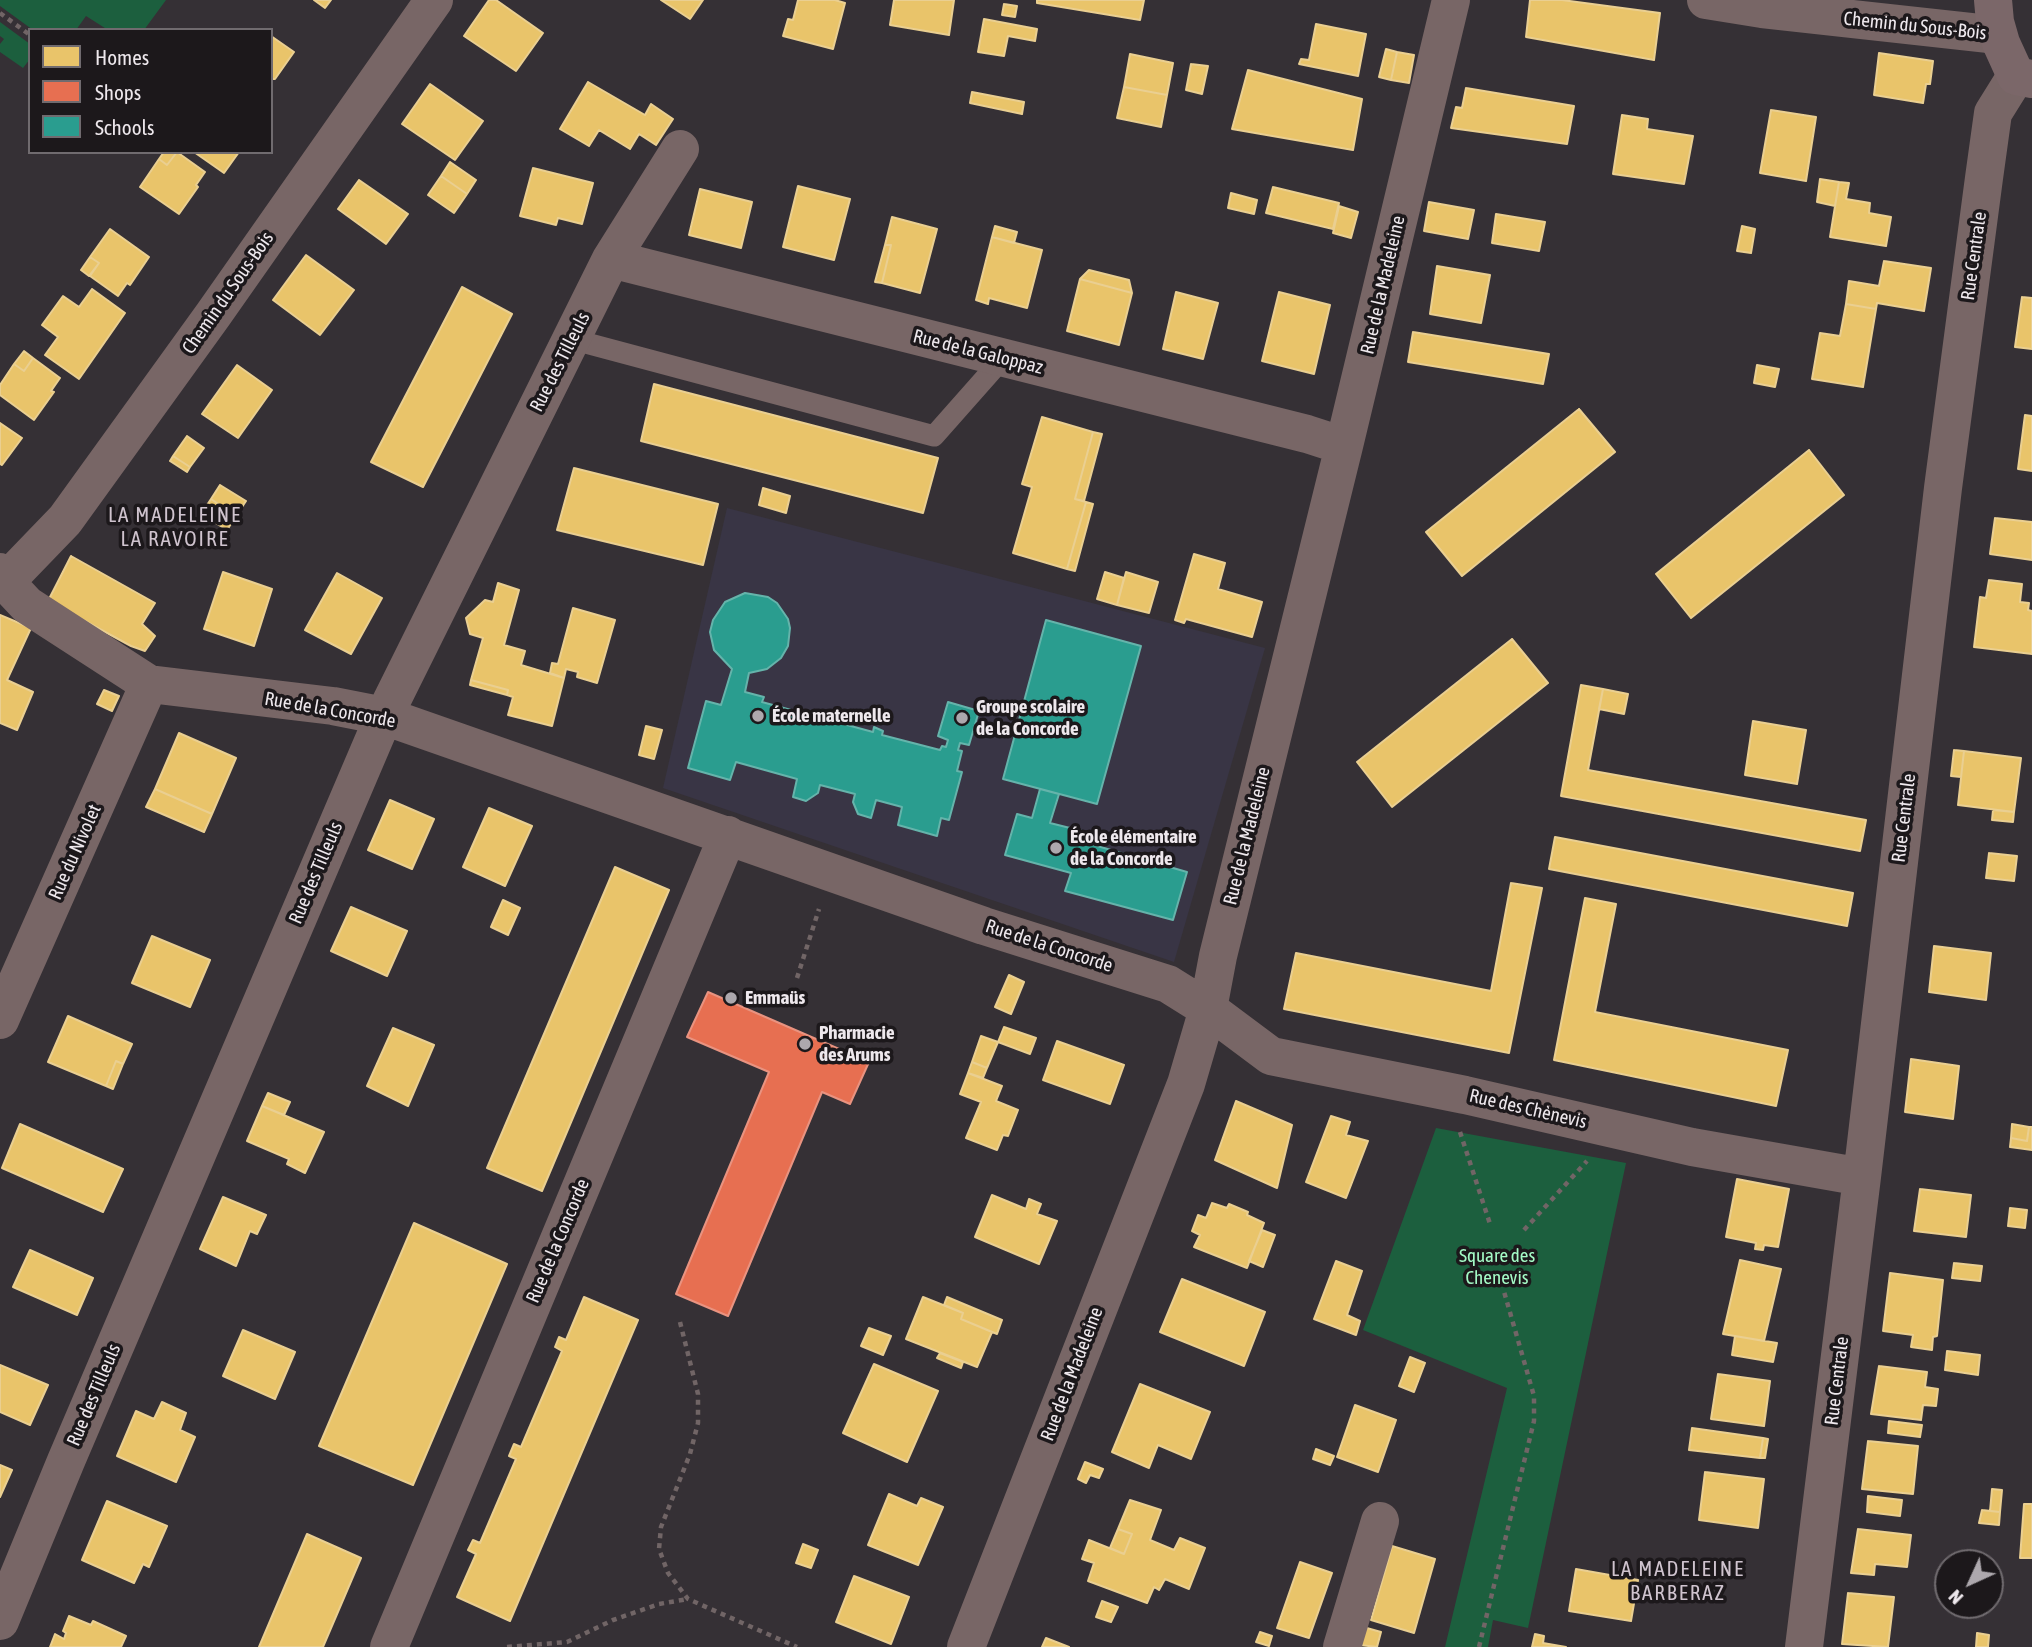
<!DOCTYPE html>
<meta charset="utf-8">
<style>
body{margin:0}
#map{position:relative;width:2032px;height:1647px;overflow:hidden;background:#353035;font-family:"Asap Condensed",sans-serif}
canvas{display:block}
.legend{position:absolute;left:28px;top:28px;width:245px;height:126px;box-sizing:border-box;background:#1c181b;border:2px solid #706b6f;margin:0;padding:9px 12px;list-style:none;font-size:21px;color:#eee8ed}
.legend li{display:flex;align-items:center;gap:14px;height:35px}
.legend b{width:35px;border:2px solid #706b6f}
.north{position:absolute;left:1934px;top:1549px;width:70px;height:70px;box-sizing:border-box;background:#1c181b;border:2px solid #706b6f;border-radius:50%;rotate:225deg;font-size:19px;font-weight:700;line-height:28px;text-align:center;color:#eee8ed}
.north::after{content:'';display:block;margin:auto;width:24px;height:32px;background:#ada8ad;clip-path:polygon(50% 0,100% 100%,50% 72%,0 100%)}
</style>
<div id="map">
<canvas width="2032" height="1647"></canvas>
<ul class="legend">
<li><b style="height:19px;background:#e9c46a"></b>Homes</li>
<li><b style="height:19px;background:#e76f51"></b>Shops</li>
<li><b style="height:19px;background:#2a9d8f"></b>Schools</li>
</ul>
<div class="north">N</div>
</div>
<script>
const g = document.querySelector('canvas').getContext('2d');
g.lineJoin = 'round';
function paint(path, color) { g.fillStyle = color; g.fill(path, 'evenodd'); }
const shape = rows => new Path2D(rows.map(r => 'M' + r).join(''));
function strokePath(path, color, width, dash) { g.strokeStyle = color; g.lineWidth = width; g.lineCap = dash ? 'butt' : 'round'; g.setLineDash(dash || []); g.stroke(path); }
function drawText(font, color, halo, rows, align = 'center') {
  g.font = font + ' "Asap Condensed",sans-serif'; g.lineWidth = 7; g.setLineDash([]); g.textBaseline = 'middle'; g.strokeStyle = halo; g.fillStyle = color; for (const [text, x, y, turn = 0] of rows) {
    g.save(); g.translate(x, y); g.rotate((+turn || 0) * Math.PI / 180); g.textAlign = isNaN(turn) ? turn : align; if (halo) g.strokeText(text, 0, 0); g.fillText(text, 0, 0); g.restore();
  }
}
paint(shape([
 [727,508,1265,648,1174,962,663,788]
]), '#393545');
paint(shape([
 [0,0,166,0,144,30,108,30,86,16,76,30,33,30,0,6],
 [0,22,30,44,30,59,23,68,0,52,0,44,4,39,0,36],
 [1436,1128,1626,1163,1528,1628,1493,1620,1488,1647,1445,1647,1507,1388,1363,1330]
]), '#1c5f3e');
const homes = shape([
 [314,0,331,0,325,8,314,0],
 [489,0,496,0,543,33,516,71,464,36,489,0],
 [661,0,703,0,690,19,661,0],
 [798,0,835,0,845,3,833,49,783,36,788,19,793,20,798,0],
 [894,0,954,0,949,35,890,25,894,0],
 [1037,0,1144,0,1140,20,1037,3,1037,0],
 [1530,0,1562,0,1660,13,1654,60,1526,37,1530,0],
 [1004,4,1017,6,1015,17,1002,15,1004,4],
 [984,19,1037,29,1035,41,1008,36,1004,56,978,52,984,19],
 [1316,24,1366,34,1358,76,1299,64,1301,59,1309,60,1316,24],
 [271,36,294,52,275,79,271,79,271,36],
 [1386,49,1397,52,1391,80,1379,77,1386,49],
 [1397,52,1414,55,1409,83,1391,80,1397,52],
 [1879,53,1933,61,1930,84,1926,84,1923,103,1874,95,1879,53],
 [1130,54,1173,63,1167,95,1124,87,1130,54],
 [1191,64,1208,66,1202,94,1186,90,1191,64],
 [1248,70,1362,99,1353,150,1232,129,1248,70],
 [588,82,645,115,651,104,673,119,656,145,639,134,630,149,599,130,589,146,560,129,588,82],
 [430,84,483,121,455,160,402,124,430,84],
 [1124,87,1167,95,1161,127,1117,118,1124,87],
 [1466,88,1574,106,1567,144,1451,128,1456,107,1462,108,1466,88],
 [972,92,1024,102,1022,114,970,103,972,92],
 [1771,110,1816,117,1806,181,1760,173,1771,110],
 [1622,115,1648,119,1647,129,1693,136,1684,184,1613,174,1622,115],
 [164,152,177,152,167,165,159,159,164,152],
 [177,152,205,172,196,185,198,187,179,214,140,187,159,159,167,165,177,152],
 [194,152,239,152,224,173,194,152],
 [450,162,476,180,467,194,441,176,450,162],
 [533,168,593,183,582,224,558,218,556,225,520,216,533,168],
 [441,176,467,194,454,213,428,195,441,176],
 [1820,179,1839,182,1835,206,1817,202,1820,179],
 [359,180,408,214,386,244,338,209,359,180],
 [1839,182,1849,183,1846,199,1870,203,1869,213,1891,217,1886,246,1830,237,1839,182],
 [798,186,850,199,834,260,783,247,798,186],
 [1273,187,1339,203,1333,229,1266,213,1273,187],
 [700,189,752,202,741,248,689,235,700,189],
 [1231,193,1257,200,1254,214,1228,208,1231,193],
 [1429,202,1474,210,1468,239,1424,231,1429,202],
 [1339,206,1358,212,1351,238,1333,233,1339,206],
 [1496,214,1545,222,1539,251,1492,243,1496,214],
 [892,217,937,229,920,293,882,283,891,245,885,245,892,217],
 [995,226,1017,232,1014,243,992,237,995,226],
 [1742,226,1755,229,1751,253,1737,251,1742,226],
 [110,229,149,257,130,285,127,283,118,296,90,276,99,263,90,257,110,229],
 [992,237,1042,250,1027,308,989,298,988,304,976,300,992,237],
 [885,245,891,245,882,283,875,282,885,245],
 [306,255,354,290,320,335,273,300,306,255],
 [90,257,99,263,89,276,81,270,90,257],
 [1884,261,1931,268,1924,311,1877,303,1876,309,1846,304,1849,281,1879,286,1884,261],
 [1437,266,1490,275,1481,323,1430,314,1437,266],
 [1089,270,1129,280,1132,293,1080,279,1089,270],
 [1080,279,1132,293,1119,345,1067,331,1080,279],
 [462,287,512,314,423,487,371,462,462,287],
 [92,289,125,313,79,379,45,355,58,337,42,325,63,296,79,307,92,289],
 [1176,292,1218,303,1203,359,1163,349,1176,292],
 [1279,292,1330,305,1314,374,1262,361,1279,292],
 [2022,297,2032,298,2032,349,2015,347,2022,297],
 [1846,304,1876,309,1863,387,1812,379,1820,333,1840,336,1846,304],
 [1413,332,1549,354,1543,384,1408,362,1413,332],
 [24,351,33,358,24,371,14,364,24,351],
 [33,358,60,378,51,391,54,392,34,420,0,395,0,385,14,364,24,371,33,358],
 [237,365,272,390,238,438,202,414,237,365],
 [1757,365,1779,369,1775,387,1754,383,1757,365],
 [654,384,938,458,923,513,641,441,654,384],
 [1579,409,1615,452,1462,576,1426,532,1579,409],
 [2025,415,2032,416,2032,471,2018,469,2025,415],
 [1042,417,1093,432,1075,499,1086,502,1067,569,1013,553,1032,487,1022,484,1042,417],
 [0,423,22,438,2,465,0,464,0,423],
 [1093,432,1102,434,1084,501,1075,499,1093,432],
 [187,436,204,448,190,467,173,456,187,436],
 [1809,450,1844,495,1691,618,1656,574,1809,450],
 [173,456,190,467,187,472,170,461,173,456],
 [574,468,718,504,703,565,557,530,574,468],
 [220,485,246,501,236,516,211,499,220,485],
 [763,488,790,496,786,513,759,505,763,488],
 [211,499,236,516,227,530,201,514,211,499],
 [1086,502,1093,504,1075,571,1067,569,1086,502],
 [1995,518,2032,522,2032,560,1990,554,1995,518],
 [1194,554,1225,563,1218,589,1262,602,1252,637,1186,619,1184,623,1175,620,1194,554],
 [71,556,155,603,142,624,155,636,145,651,131,646,48,601,71,556],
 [223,572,272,589,254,646,204,629,223,572],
 [1105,572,1124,578,1117,605,1097,599,1105,572],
 [1126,572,1158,582,1149,613,1117,605,1126,572],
 [337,573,382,598,351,654,305,630,337,573],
 [1989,580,2022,584,2020,602,2029,603,2028,610,2032,611,2032,654,1974,647,1980,597,1986,598,1989,580],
 [498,583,519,590,504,645,525,651,521,665,564,678,552,726,508,715,513,697,507,695,508,690,471,680,483,638,470,634,466,618,485,600,493,602,498,583],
 [573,608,615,620,597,683,577,677,578,672,566,669,564,678,550,673,552,663,558,664,573,608],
 [0,615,31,628,7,680,33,692,17,730,0,723,0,615],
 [1512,639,1548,683,1392,807,1357,762,1512,639],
 [471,680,508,690,507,695,470,685,471,680],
 [1581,685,1603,689,1588,770,1866,820,1860,851,1561,796,1581,685],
 [1603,689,1628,694,1624,714,1599,709,1603,689],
 [104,690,119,696,112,711,97,704,104,690],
 [1753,721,1806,730,1797,784,1745,775,1753,721],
 [646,726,662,730,654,759,639,755,646,726],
 [179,733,236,758,212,814,155,789,179,733],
 [1954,750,1964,751,1961,777,1951,776,1954,750],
 [1964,751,2021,758,2014,812,1958,805,1964,751],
 [155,789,212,814,204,832,146,807,155,789],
 [390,800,434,819,412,869,368,850,390,800],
 [489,808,532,826,505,886,463,867,489,808],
 [1993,810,2014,812,2013,822,1992,820,1993,810],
 [1555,837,1853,893,1847,926,1549,869,1555,837],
 [1989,853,2017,856,2014,881,1986,878,1989,853],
 [615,867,669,890,542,1191,487,1168,615,867],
 [1511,883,1542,888,1509,1053,1284,1009,1296,953,1491,991,1511,883],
 [1585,898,1616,904,1595,1012,1788,1050,1776,1106,1554,1060,1585,898],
 [503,900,520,908,508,935,491,927,503,900],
 [351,907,407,931,387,976,331,951,351,907],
 [152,936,210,960,190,1007,132,983,152,936],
 [1934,946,1991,953,1986,1000,1929,992,1934,946],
 [1009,975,1024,982,1011,1014,995,1007,1009,975],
 [68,1016,132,1044,123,1064,116,1061,106,1086,48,1062,68,1016],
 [1004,1027,1036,1038,1030,1054,998,1042,1004,1027],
 [393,1028,434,1045,408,1106,367,1086,393,1028],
 [981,1036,998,1042,987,1068,972,1062,981,1036],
 [1057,1041,1124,1065,1110,1104,1043,1080,1057,1041],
 [1911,1059,1959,1066,1953,1119,1905,1112,1911,1059],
 [116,1061,123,1064,113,1089,106,1086,116,1061],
 [972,1062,987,1068,983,1078,968,1073,972,1062],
 [968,1073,1002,1086,996,1101,1018,1110,1008,1136,1003,1135,997,1150,966,1138,981,1102,960,1094,968,1073],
 [268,1093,290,1102,284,1115,262,1106,268,1093],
 [1236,1101,1292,1125,1277,1188,1215,1160,1236,1101],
 [262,1106,324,1132,305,1173,287,1164,289,1159,247,1141,262,1106],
 [1331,1116,1350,1122,1346,1135,1368,1141,1346,1198,1306,1182,1331,1116],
 [20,1124,123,1169,103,1212,2,1168,20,1124],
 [2012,1124,2029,1127,2027,1141,2011,1138,2012,1124],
 [2029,1127,2032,1127,2032,1150,2010,1147,2011,1138,2027,1141,2029,1127],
 [1737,1179,1789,1189,1778,1247,1764,1245,1763,1250,1755,1249,1756,1243,1726,1237,1737,1179],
 [1920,1189,1971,1195,1966,1237,1914,1231,1920,1189],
 [992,1195,1026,1209,1029,1199,1041,1204,1037,1214,1057,1221,1039,1264,975,1237,992,1195],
 [223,1197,266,1215,257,1234,250,1231,236,1266,200,1249,223,1197],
 [1212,1203,1227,1208,1229,1204,1248,1212,1247,1215,1264,1223,1247,1268,1194,1247,1200,1235,1192,1231,1198,1215,1206,1218,1212,1203],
 [2010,1208,2027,1210,2025,1228,2008,1226,2010,1208],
 [414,1223,507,1264,413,1485,319,1446,414,1223],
 [1262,1230,1275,1235,1263,1267,1249,1261,1262,1230],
 [30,1250,93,1278,77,1315,13,1287,30,1250],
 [1740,1260,1781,1269,1764,1341,1723,1334,1740,1260],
 [1336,1261,1362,1271,1347,1315,1360,1321,1356,1335,1314,1319,1336,1261],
 [1954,1263,1982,1266,1980,1281,1952,1278,1954,1263],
 [1890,1273,1943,1280,1937,1336,1933,1337,1932,1350,1911,1347,1913,1335,1883,1331,1890,1273],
 [1182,1279,1265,1312,1244,1366,1160,1332,1182,1279],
 [584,1297,638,1320,510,1621,457,1597,476,1554,468,1550,473,1540,480,1543,516,1459,509,1456,514,1444,521,1447,562,1351,555,1347,559,1337,566,1340,584,1297],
 [923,1297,963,1313,961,1319,992,1332,977,1367,906,1339,923,1297],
 [947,1297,1002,1320,997,1334,961,1319,963,1313,944,1305,947,1297],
 [869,1328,891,1336,883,1355,861,1346,869,1328],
 [243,1330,295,1352,275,1399,223,1376,243,1330],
 [1735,1336,1777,1343,1773,1362,1732,1355,1735,1336],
 [1947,1351,1980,1355,1978,1375,1945,1370,1947,1351],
 [940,1353,963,1362,961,1368,937,1358,940,1353],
 [1410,1357,1425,1363,1414,1392,1399,1386,1410,1357],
 [874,1364,938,1391,907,1462,843,1433,874,1364],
 [0,1365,48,1385,30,1425,0,1412,0,1365],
 [1879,1366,1927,1372,1925,1387,1938,1389,1936,1406,1923,1405,1921,1420,1871,1414,1879,1366],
 [1718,1374,1770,1381,1764,1426,1711,1419,1718,1374],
 [1140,1384,1210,1412,1191,1459,1158,1445,1149,1468,1112,1452,1140,1384],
 [162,1402,186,1413,180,1430,195,1437,176,1482,117,1456,136,1411,154,1419,162,1402],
 [1355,1405,1396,1420,1378,1472,1337,1457,1355,1405],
 [1889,1421,1922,1425,1920,1437,1888,1433,1889,1421],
 [1692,1428,1763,1438,1760,1458,1689,1450,1692,1428],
 [1763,1438,1768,1439,1765,1458,1760,1458,1763,1438],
 [1868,1441,1918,1446,1913,1494,1862,1489,1868,1441],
 [1316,1449,1334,1456,1330,1465,1313,1459,1316,1449],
 [1085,1462,1103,1469,1099,1478,1090,1475,1086,1483,1078,1479,1085,1462],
 [0,1465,12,1470,0,1497,0,1465],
 [1705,1472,1764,1479,1758,1528,1699,1520,1705,1472],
 [1992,1489,2002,1490,2000,1512,1990,1511,1992,1489],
 [889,1494,917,1506,921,1498,943,1507,918,1565,868,1545,889,1494],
 [1868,1496,1902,1500,1900,1516,1867,1512,1868,1496],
 [1130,1500,1161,1510,1150,1540,1174,1550,1180,1538,1205,1548,1189,1589,1165,1579,1159,1590,1154,1587,1147,1603,1088,1581,1094,1563,1082,1559,1089,1540,1124,1554,1132,1534,1118,1529,1130,1500],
 [107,1501,167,1526,149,1567,143,1564,134,1583,82,1560,107,1501],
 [2024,1504,2032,1504,2032,1558,2020,1558,2024,1504],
 [1982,1510,2000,1512,1999,1525,1979,1523,1982,1510],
 [1118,1529,1132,1534,1124,1554,1110,1548,1118,1529],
 [1858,1529,1911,1535,1907,1567,1875,1564,1874,1575,1851,1573,1858,1529],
 [307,1534,361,1558,323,1647,259,1647,307,1534],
 [803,1544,818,1550,811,1568,796,1563,803,1544],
 [1392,1546,1435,1559,1414,1633,1371,1620,1392,1546],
 [1300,1562,1332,1573,1309,1638,1277,1628,1300,1562],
 [1576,1569,1638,1580,1631,1621,1569,1611,1576,1569],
 [854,1576,909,1597,891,1644,836,1622,854,1576],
 [1848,1593,1894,1597,1888,1647,1842,1644,1848,1593],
 [1102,1601,1118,1607,1111,1622,1096,1617,1102,1601],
 [69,1616,91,1625,93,1621,126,1636,121,1647,50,1647,55,1634,64,1639,66,1633,63,1631,69,1616],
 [1356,1625,1381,1632,1377,1647,1351,1644,1356,1625],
 [1260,1632,1272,1636,1269,1646,1256,1642,1260,1632],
 [1977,1633,1989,1635,1988,1647,1976,1647,1977,1633],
 [1535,1634,1544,1636,1543,1643,1566,1647,1532,1647,1535,1634],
 [1046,1638,1069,1647,1042,1647,1046,1638]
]);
paint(homes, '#e9c46a');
strokePath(homes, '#eacf91', 2);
const shops = shape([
 [708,992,869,1062,850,1104,822,1092,728,1316,676,1294,769,1072,687,1037,708,992]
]);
paint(shops, '#e76f51');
strokePath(shops, '#e99380', 2);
const schools = shape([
 [745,593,768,597,777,603,788,619,790,628,788,646,781,658,767,669,749,673,745,692,764,697,762,702,824,719,826,714,837,718,836,722,873,732,874,727,883,731,882,735,940,750,942,746,946,747,948,740,938,736,948,702,979,711,969,745,960,743,958,750,962,751,957,771,962,772,949,820,941,818,937,836,898,825,902,807,876,800,871,818,858,814,853,802,855,794,820,785,818,793,806,801,793,797,797,779,736,762,730,780,688,768,706,701,721,705,732,669,714,650,710,632,713,620,725,602,745,593],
 [1046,620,1141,646,1097,804,1003,779,1046,620],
 [1040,789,1059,794,1050,823,1082,831,1080,841,1187,872,1173,920,1065,891,1071,873,1005,855,1017,814,1032,818,1040,789]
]);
paint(schools, '#2a9d8f');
strokePath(schools, '#65b4ab', 2);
strokePath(shape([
 [0,13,30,35],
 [797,978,819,909],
 [1460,1132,1491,1227],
 [1524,1230,1587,1161],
 [680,1322,698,1394,698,1423,690,1454,661,1527,659,1549,668,1573,688,1599,797,1647],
 [507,1647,567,1642,613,1620,659,1604,688,1599],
 [1479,1647,1534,1421,1534,1396,1503,1288]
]), '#716566', 4.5, [5, 5]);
strokePath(shape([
 [571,339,934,436,1003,358]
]), '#786666', 21);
strokePath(shape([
 [1706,0,1762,9,1998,35],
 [611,259,1307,434,1344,446],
 [0,572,11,576,12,589,27,605,149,684,333,706,384,716,984,926,1168,984,1208,1009,1271,1056,1465,1095,1692,1147,1862,1177],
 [11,576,65,520,213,315,434,0],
 [0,1020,149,684],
 [0,1621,66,1461,384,716,611,259,680,149],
 [389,1647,728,835],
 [966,1647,1186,1084,1208,1009,1218,956,1344,446,1451,0],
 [1342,1647,1380,1521],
 [1804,1647,1862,1177,1943,488,1984,178,1993,113,2016,76]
]), '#786666', 38);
strokePath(shape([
 [1993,0,1995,22,2001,43,2016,76,2032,79]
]), '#7b6769', 38);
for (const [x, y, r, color] of [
 [758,716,7,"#ada8ad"],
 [962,718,7,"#ada8ad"],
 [1056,848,7,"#ada8ad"],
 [731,998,7,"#ada8ad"],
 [805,1044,7,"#ada8ad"]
]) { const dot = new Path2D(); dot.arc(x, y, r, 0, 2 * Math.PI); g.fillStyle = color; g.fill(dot); strokePath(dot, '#1c181b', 2.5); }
drawText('19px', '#eee8ed', '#1c181b', [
 ["Chemin du Sous-Bois",1915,26,6],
 ["Rue Centrale",1974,256,-82],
 ["Rue de la Madeleine",1383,285,-77],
 ["Chemin du Sous-Bois",228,293,-55],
 ["Rue de la Galoppaz",978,352,14],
 ["Rue des Tilleuls",560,362,-63],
 ["Rue de la Concorde",330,710,10],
 ["Rue Centrale",1904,818,-83],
 ["Rue de la Madeleine",1247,836,-76],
 ["Rue du Nivolet",75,852,-66],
 ["Rue des Tilleuls",316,873,-67],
 ["Rue de la Concorde",1049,946,18],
 ["Rue des Chènevis",1528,1109,13],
 ["Rue de la Concorde",558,1241,-67],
 ["Rue de la Madeleine",1072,1374,-69],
 ["Rue Centrale",1837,1381,-83],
 ["Rue des Tilleuls",94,1395,-67]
]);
drawText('bold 19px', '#eee8ed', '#1c181b', [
 ["Groupe scolaire",976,707],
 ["de la Concorde",976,729],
 ["École maternelle",772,716],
 ["École élémentaire",1070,837],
 ["de la Concorde",1070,859],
 ["Emmaüs",745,998],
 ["Pharmacie",819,1033],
 ["des Arums",819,1055]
], 'left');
drawText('19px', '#a4fbc6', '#1c181b', [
 ["Square des",1497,1256],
 ["Chenevis",1497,1278]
]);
g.letterSpacing = '2px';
drawText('21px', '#cfc3ce', '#1c181b', [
 ["LA MADELEINE",175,515],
 ["LA RAVOIRE",175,539],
 ["LA MADELEINE",1678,1569],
 ["BARBERAZ",1678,1593]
]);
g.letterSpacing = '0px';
</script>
